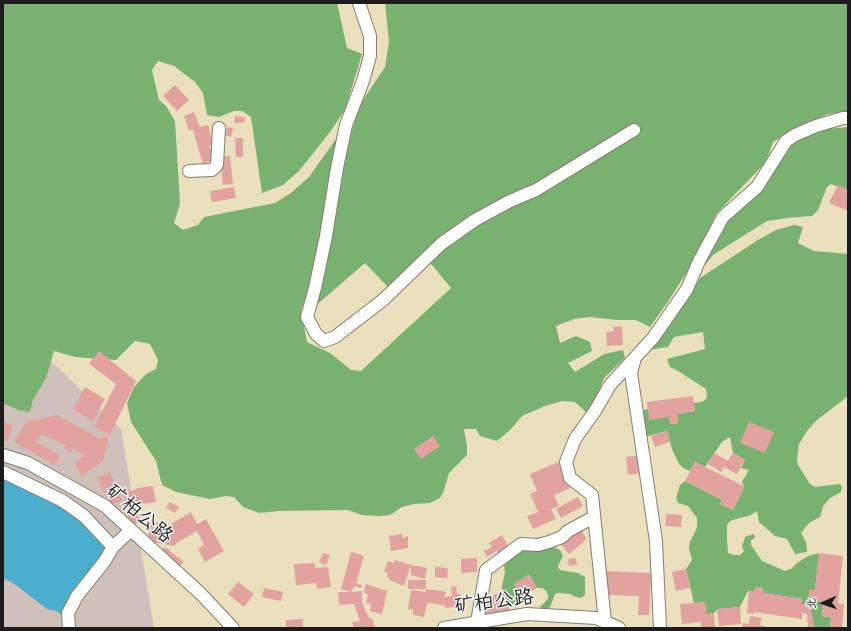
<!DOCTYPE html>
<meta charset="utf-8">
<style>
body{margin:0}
#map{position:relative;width:851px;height:631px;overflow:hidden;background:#eae0be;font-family:Caveat,"LXGW WenKai TC",sans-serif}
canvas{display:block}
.frame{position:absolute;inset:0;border:4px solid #1c1c1c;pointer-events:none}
.north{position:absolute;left:803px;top:583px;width:40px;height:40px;-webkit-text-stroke:3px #f6f6f2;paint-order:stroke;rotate:268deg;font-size:11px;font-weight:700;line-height:16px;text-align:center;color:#1c1c1c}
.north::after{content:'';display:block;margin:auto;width:14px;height:18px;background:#1c1c1c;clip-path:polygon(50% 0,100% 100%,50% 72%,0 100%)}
</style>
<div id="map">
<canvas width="851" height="631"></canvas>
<div class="frame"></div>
<div class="north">北</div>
</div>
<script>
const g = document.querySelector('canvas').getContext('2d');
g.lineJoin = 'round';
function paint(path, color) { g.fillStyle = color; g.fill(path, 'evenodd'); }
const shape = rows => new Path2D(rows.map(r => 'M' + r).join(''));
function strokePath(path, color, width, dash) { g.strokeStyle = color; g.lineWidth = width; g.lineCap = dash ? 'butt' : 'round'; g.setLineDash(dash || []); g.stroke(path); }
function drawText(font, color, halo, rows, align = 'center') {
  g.font = font + ' Caveat,"LXGW WenKai TC",sans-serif'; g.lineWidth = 3; g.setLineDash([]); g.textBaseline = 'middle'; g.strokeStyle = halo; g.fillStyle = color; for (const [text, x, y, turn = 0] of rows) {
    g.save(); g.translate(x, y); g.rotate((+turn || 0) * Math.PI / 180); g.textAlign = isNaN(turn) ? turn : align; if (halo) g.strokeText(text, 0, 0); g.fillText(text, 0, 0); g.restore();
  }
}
paint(shape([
 [3,314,121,429,154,628,3,628]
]), '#d0c0bc');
paint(shape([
 [3,3,337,3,347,48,362,54,345,110,330,132,299,171,283,185,262,193,251,117,242,111,234,111,219,117,207,115,203,93,195,82,174,66,158,61,152,70,159,100,166,106,175,121,180,204,174,223,183,230,198,225,204,217,275,203,291,193,309,177,338,136,313,277,301,311,307,342,330,353,351,370,361,371,451,288,433,266,423,257,388,287,365,263,313,308,325,274,348,145,359,106,385,67,389,42,385,3,848,3,848,112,828,114,799,127,773,142,766,162,716,214,695,259,667,303,650,327,636,320,618,320,590,317,574,319,556,326,560,343,576,336,590,342,592,351,568,363,575,372,604,354,623,350,625,358,604,378,596,399,587,413,575,402,562,401,545,406,522,416,511,429,497,441,480,436,476,429,464,429,467,446,467,455,449,473,443,493,440,498,430,503,414,504,402,507,390,515,379,516,362,515,348,510,279,511,259,513,243,507,234,497,226,496,210,499,176,492,162,485,156,461,131,422,127,403,134,387,146,374,156,369,158,360,150,344,135,341,116,360,75,357,54,351,46,378,33,400,30,412,18,410,3,403],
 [848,127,848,190,831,184,827,187,818,210,812,216,787,218,767,221,713,255,706,264,702,265,719,231,788,147,801,139,825,129],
 [794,225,803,227,798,243,814,251,848,254,848,396,817,420,807,431,799,444,797,459,798,465,810,484,815,487,840,484,842,487,841,492,830,498,823,506,820,517,809,523,801,533,806,542,807,552,795,554,787,539,775,536,759,522,757,511,749,516,739,518,730,521,727,525,727,540,728,553,734,555,740,555,744,551,742,547,745,537,754,534,755,538,751,540,751,545,762,561,785,571,791,569,797,563,808,556,819,553,815,590,810,590,808,600,823,602,822,616,831,617,830,628,814,628,810,606,802,604,802,599,763,593,763,588,755,587,754,592,748,591,740,607,718,609,714,613,706,614,705,602,694,603,686,569,692,560,689,548,690,541,693,536,697,527,697,518,688,506,678,503,676,498,680,485,685,481,722,500,720,504,733,510,744,487,742,482,749,470,741,468,745,460,733,453,730,437,722,442,705,467,695,462,690,471,683,468,679,464,672,449,667,431,644,437,640,411,648,409,669,417,670,424,678,423,677,414,695,411,694,403,702,402,707,398,706,389,678,371,670,367,667,359,705,349,703,332,674,337,668,347,648,350,675,316,700,278,758,240,776,230],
 [552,546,560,550,563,556,559,564,558,567,560,570,578,573,585,577,585,595,581,598,573,596,570,594,558,593,555,594,550,607,546,610,542,610,540,607,548,599,548,595,546,591,542,588,537,588,529,575,514,584,522,597,522,601,516,604,508,606,502,592,502,586,505,572,504,567,510,551]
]), '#79b270');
paint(shape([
 [3,478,50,500,67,511,87,528,107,551,82,580,71,597,63,616,56,611,47,609,13,583,3,578]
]), '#4dadcc');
paint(shape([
 [175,85,189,100,177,111,163,96],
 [194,112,200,127,208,125,213,145,209,146,215,160,203,164,193,130,189,130,184,116],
 [235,116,245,117,244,123,234,123],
 [227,127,233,128,231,137,225,135],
 [235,138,243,138,243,157,236,157],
 [230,156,233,184,223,185,220,157],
 [838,185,848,190,848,211,829,203],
 [234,187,236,198,212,202,210,191],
 [622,326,623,345,607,346,606,332,614,331,613,327],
 [99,351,136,381,110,435,94,427,116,384,89,364],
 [85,387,105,399,93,421,73,409],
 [693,396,695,411,677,414,678,423,670,424,669,417,649,420,647,402],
 [57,415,100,439,107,436,108,441,103,461,82,476,74,463,85,456,73,448,70,453,64,448,66,445,42,434,36,442,60,455,55,465,14,442,26,422],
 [3,422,13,426,7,441,3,440],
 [749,422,774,432,765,453,740,443],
 [667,431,670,442,655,447,651,436],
 [433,436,440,446,421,459,414,449],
 [714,453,728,461,733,453,745,460,737,474,724,467,721,472,708,464],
 [641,455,642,473,628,475,626,457],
 [558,462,570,488,554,495,559,506,551,509,556,519,533,529,527,516,538,512,530,494,537,491,530,474],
 [695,462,744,486,733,510,720,504,722,500,685,481],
 [110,472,122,500,110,505,97,478],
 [153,486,156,502,142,504,141,500,128,506,123,495,138,488],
 [578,497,583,506,561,518,556,509],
 [170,502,179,507,175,513,166,508],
 [135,507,141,519,133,526,126,511],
 [191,512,197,524,206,519,224,551,205,562,198,549,204,545,197,531,178,542,174,546,147,541,151,521,169,525],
 [666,514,682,515,681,527,665,526],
 [580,529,587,539,569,554,561,544],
 [402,534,403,538,408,536,408,548,391,551,389,536],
 [502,535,509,548,499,554,497,551,487,557,484,551,492,547,489,543],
 [165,547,184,562,178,568,160,553],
 [351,552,364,556,356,583,362,585,361,588,355,586,351,592,362,591,362,602,369,618,372,618,375,628,354,628,352,622,360,621,354,604,339,605,338,592,351,592,341,589],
 [323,553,330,555,326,565,319,562],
 [819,553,843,556,838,603,844,604,842,628,830,628,831,617,822,616,823,602,808,600,810,590,815,590],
 [477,558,477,572,461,573,461,559],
 [576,558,577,565,569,566,568,559],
 [395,560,411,565,404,586,389,580,390,578,386,577,388,573,384,572,388,561,394,563],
 [315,563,315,568,328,567,331,587,317,589,316,583,296,585,294,564],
 [411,565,427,568,425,579,411,575],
 [435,567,448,568,447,578,435,577],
 [686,569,690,588,676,591,672,572],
 [606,571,651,573,649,615,638,615,639,596,605,595],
 [528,575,537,588,522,597,514,584],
 [408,580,426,580,426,589,408,589],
 [238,582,254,594,244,607,228,594],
 [366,584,387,591,382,614,370,611,371,604,366,603,368,595,364,592],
 [456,586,457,594,460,594,462,606,445,608,445,605,427,603,424,617,413,615,413,610,408,609,411,590,426,592,426,589,436,590,446,592,444,597,452,596,451,587],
 [755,587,763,588,763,593,802,599,802,604,810,605,814,628,808,628,807,614,802,613,802,619,754,612,753,614,747,613,749,591,754,592],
 [264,588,283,592,281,601,262,597],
 [502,592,510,611,486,614,483,599],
 [705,602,706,614,714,613,715,628,701,628,701,622,682,624,680,604],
 [740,607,741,624,719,626,717,609],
 [750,616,762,618,760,625,771,628,742,628,743,623,749,624],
 [303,619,303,628,286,628,286,620]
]), '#e2a29f');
const minor = shape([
 [359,3,370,36,370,56,363,81,346,125,337,168,326,236,315,288,307,317,316,334,324,341,335,337,383,300,441,244,475,220,510,201,536,190,634,130],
 [189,171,212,170,217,165,219,128],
 [635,358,631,373,656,541,660,628],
 [3,455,28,463,105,506,201,594,233,628],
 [3,472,63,501,84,516,113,547,131,530],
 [477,622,486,570,521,544,538,545,549,542,562,537,568,531,594,517],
 [605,622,592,495,570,478,566,462,575,439,595,411,610,385,653,338,687,289,699,261,723,217,757,187,786,141,795,135,816,126,843,118,848,118],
 [69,628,68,613,77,596,104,562,113,547,119,541],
 [444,628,527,614,596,618,619,628]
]);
strokePath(minor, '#837e6d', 14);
strokePath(minor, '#fff', 12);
drawText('20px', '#1c1c1c', '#f6f6f2', [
 ["矿柏公路",139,514,40],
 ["矿柏公路",494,602,-7]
]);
</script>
